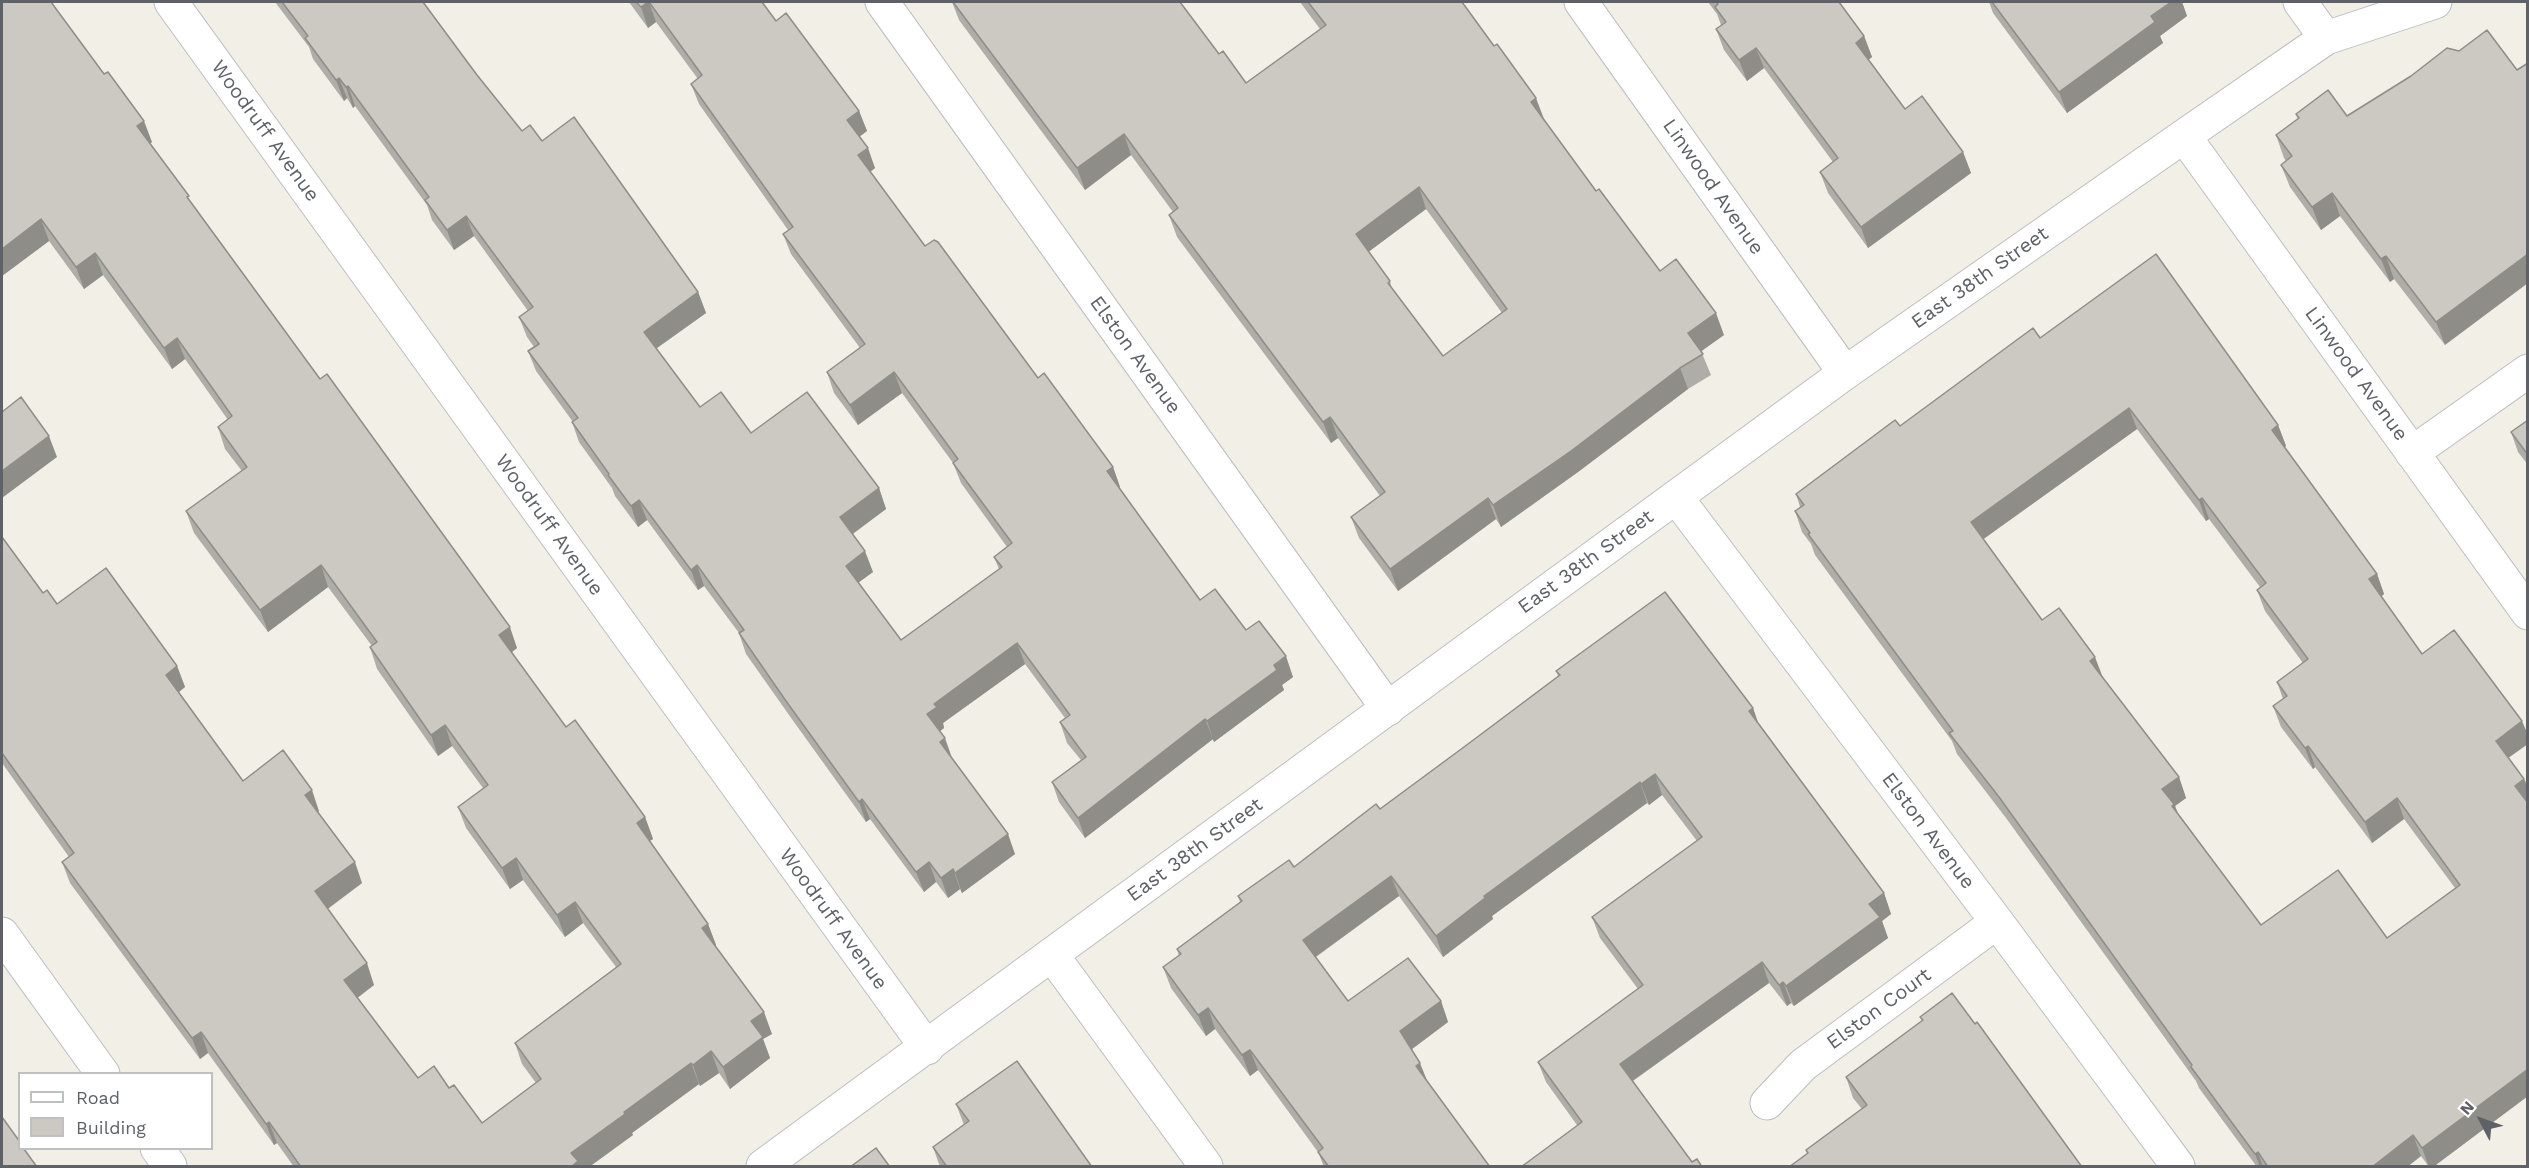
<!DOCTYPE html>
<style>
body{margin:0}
#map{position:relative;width:2529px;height:1168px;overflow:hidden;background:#f1efe6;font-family:"Work Sans",sans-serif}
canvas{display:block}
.frame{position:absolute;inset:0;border:3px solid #5e6167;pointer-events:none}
.legend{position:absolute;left:18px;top:1072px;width:195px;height:78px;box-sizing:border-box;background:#fff;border:2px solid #bfc0c2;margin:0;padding:8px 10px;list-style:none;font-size:18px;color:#5e6167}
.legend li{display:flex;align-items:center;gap:12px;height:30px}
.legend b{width:30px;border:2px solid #bfc0c2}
.north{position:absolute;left:2451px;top:1090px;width:60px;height:60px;-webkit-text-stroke:4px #fff;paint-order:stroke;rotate:311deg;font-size:16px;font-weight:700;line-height:24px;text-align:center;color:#5e6167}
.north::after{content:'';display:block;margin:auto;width:21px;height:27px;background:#5e6167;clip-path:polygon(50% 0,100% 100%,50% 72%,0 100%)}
</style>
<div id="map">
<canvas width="2529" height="1168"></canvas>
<div class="frame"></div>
<ul class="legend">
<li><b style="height:8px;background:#fff"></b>Road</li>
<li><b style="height:16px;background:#ccc9c3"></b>Building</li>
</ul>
<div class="north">N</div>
</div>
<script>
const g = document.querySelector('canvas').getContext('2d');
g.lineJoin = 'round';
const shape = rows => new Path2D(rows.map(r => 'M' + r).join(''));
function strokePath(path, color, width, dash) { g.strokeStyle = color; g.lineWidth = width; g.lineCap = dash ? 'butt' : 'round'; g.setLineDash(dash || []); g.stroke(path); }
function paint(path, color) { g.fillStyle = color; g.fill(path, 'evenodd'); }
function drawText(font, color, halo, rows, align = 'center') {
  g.font = font + ' "Work Sans",sans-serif'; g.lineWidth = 4.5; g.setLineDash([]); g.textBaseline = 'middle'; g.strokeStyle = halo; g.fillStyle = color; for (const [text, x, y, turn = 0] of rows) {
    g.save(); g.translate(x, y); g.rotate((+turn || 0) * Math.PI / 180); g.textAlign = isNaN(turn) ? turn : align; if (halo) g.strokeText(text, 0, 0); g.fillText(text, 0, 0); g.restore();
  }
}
const minor = shape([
 [171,2,927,1048],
 [882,2,1388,709],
 [1581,2,1845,373],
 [2300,2,2326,38],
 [2184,136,2528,613],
 [2412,453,2528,371],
 [1676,497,1997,922,2178,1166],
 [2,934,103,1074],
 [1052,955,1206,1166],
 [1767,1103,1803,1065,1997,922],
 [157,1148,170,1166],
 [763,1166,1845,373,2184,136,2326,38,2435,2]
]);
strokePath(minor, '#bbbdc2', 35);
strokePath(minor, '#fff', 33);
paint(shape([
 [2,2,152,142,150,144,191,202,517,648,511,653,566,727,645,817,653,839,649,841,708,924,716,945,715,946,772,1034,763,1039,770,1058,730,1089,719,1073,700,1086,699,1084,632,1133,633,1135,589,1167,294,1167,277,1143,274,1145,208,1053,200,1059,70,883,62,862,69,857,2,763,2,537,43,593,57,604,177,666,185,687,179,692,243,781,319,811,318,813,362,883,328,909,374,985,357,998,418,1078,449,1088,482,1123,536,1083,522,1064,515,1043,616,967,583,923,565,937,523,880,510,889,466,828,458,807,483,788,452,746,438,756,377,669,370,647,372,646,328,587,268,632,194,533,186,511,242,471,225,449,218,427,228,420,185,359,172,369,103,275,84,289,49,241,2,276],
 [275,2,423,2,477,75,522,131,542,141,698,292,706,313,656,349,700,407,751,433,879,488,886,509,853,534,873,572,858,582,901,640,999,569,994,557,1007,547,961,483,953,463,902,393,858,425,834,393,827,372,860,348,791,254,783,234,788,230,699,104,691,84,698,79,656,22,648,28,629,2,762,2,776,21,859,111,867,131,860,136,875,168,870,172,925,246,1038,378,1113,467,1120,487,1119,488,1200,600,1246,630,1293,677,1282,685,1284,690,1214,742,1213,739,1085,838,1059,802,1052,782,1081,760,1067,743,1060,722,1065,718,1025,664,943,723,944,728,940,731,952,759,1015,854,962,893,960,889,948,898,936,882,924,892,870,819,866,822,794,722,746,654,739,633,704,586,698,590,647,520,638,527,615,496,612,488,579,442,572,422,573,422,536,371,528,351,534,347,527,337,519,317,528,311,474,236,454,250,432,220,427,205,355,106,353,108,347,98,344,101,313,59,309,47],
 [952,2,1180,2,1219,54,1246,83,1320,29,1300,2,1462,2,1544,119,1596,191,1660,271,1724,335,1701,351,1711,375,1688,389,1578,472,1501,527,1496,519,1398,591,1359,538,1351,517,1380,496,1338,438,1331,443,1177,237,1169,215,1173,212,1131,155,1085,190,959,20],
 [1426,209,1502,313,1443,356,1392,289,1390,281,1368,252],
 [1708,2,1839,2,1864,36,1872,57,1868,60,1905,109,1963,152,1971,173,1868,248,1828,193,1820,172,1833,162,1764,68,1747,81,1724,50,1716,29,1721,25,1717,14],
 [1989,2,2182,2,2187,16,2160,36,2163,43,2067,113,1993,13],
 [2411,76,2445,345,2394,279,2390,282,2340,216,2321,230,2290,187,2281,165,2286,161,2284,158,2276,135,2298,119,2296,114,2347,116],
 [2040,338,2278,425,2286,446,2285,447,2377,574,2384,594,2381,597,2422,654,2509,758,2524,779,2528,787,2528,1096,2433,1167,2429,1167,2421,1156,2407,1167,2257,1167,2199,1088,2196,1081,2006,818,1957,754,1952,741,1815,555,1811,544,1802,532,1795,511,1800,507,1796,494,1900,426],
 [2137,429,2206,521,2209,519,2260,587,2257,590,2265,611,2303,663,2277,682,2283,699,2273,706,2281,727,2313,769,2315,767,2372,843,2404,819,2455,888,2387,938,2261,925,2178,813,2175,806,2186,798,2179,777,2103,678,2042,620,1983,539],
 [2528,420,2528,465,2518,452,2511,432],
 [1556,671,1753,708,1758,722,1884,893,1891,914,1882,921,1888,938,1794,1006,1791,1003,1787,1006,1769,983,1633,1081,1692,1162,1702,1167,1577,1125,1546,1082,1538,1062,1638,989,1600,938,1592,917,1697,841,1662,795,1649,805,1647,803,1492,916,1493,919,1443,957,1399,896,1316,957,1348,1001,1441,1001,1448,1022,1412,1049,1426,1079,1490,1167,1324,1167,1318,1152,1258,1070,1250,1076,1215,1029,1206,1036,1171,988,1163,967,1179,956,1177,949,1240,902,1238,896,1294,867,1380,809,1468,744,1558,676],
 [1920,1017,2082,1167,1807,1153,1806,1150,1862,1109,1853,1098,1846,1077,1922,1021],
 [956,1104,1092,1167,940,1167,933,1147,964,1125]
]), '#afada8');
paint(shape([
 [649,2,656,22,648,28,641,7],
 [2171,2,2182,2,2187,16,2160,36,2163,43,2067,113,2059,92,2151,16],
 [1864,36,1872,57,1863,64,1856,43],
 [1756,48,1764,68,1747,81,1739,60],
 [339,78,347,98,344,101,336,80],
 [348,86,355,106,353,108,346,87],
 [1536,98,1544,119,1531,102],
 [859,111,867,131,855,140,847,120],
 [144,121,152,142,145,147,137,126],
 [1124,134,1131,155,1085,190,1077,168],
 [868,148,875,168,865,176,858,155],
 [1963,152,1971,173,1868,248,1861,227],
 [1419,187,1426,209,1363,256,1356,234],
 [2332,193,2340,216,2321,230,2312,207],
 [466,216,474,236,454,250,447,230],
 [41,219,49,241,2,276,2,249],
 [95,253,103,275,84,289,76,267],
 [2528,254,2528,283,2445,345,2436,322],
 [2386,256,2394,279,2390,282,2381,259],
 [698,292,706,313,651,352,644,332],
 [1716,313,1724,335,1696,355,1688,333],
 [177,338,185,359,172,369,164,348],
 [1680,368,1688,389,1578,472,1501,527,1493,505],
 [894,372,902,393,858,425,850,405],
 [2129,408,2137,429,1978,543,1971,522],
 [1330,417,1338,438,1331,443,1323,422],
 [2278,425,2286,446,2280,451,2272,430],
 [49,436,57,457,2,498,2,471],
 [1113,467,1120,487,1114,492,1107,471],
 [879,488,886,509,848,537,840,517],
 [1488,498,1496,519,1398,591,1390,569],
 [2202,498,2209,519,2206,521,2199,500],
 [639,500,647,520,638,527,631,506],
 [865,551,873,572,854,586,846,566],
 [321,565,328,587,268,632,260,610],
 [697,565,704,586,698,590,691,570],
 [2377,574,2384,594,2376,600,2369,579],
 [510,627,517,648,506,656,499,635],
 [1017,643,1025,664,943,723,944,728,935,735,927,714,934,704],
 [1286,656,1293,677,1282,685,1284,690,1214,742,1207,721],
 [2095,657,2103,678,2090,661],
 [177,666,185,687,174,696,166,675],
 [1753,708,1760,729,1749,711],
 [1205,719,1213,739,1085,838,1078,818],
 [2522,721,2528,735,2528,744,2504,761,2496,741],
 [445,725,452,746,438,756,431,735],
 [945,738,952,758,947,762,940,742],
 [2308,746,2315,767,2313,769,2305,748],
 [1655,774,1662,795,1649,805,1641,784],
 [2179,777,2186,798,2175,806,2182,825,2162,789],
 [2524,779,2528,787,2528,803,2515,786],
 [1640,782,1647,803,1492,916,1493,919,1443,957,1436,936,1484,896],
 [312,790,319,811,312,816,305,795],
 [2397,798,2404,819,2372,843,2365,822],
 [862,799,870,819,866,822,859,802],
 [645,817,653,839,645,844,637,823],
 [1008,834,1015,854,962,893,955,873],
 [516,858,523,880,510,889,502,868],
 [355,862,362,883,323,912,315,891],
 [929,862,936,882,924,892,916,872],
 [953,869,960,889,948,898,941,878],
 [1391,876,1399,896,1311,960,1303,940],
 [1884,893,1891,914,1882,921,1888,938,1794,1006,1786,986,1869,904],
 [575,902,583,923,565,937,557,915],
 [708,924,716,945,710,950,702,928],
 [1762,962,1769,983,1628,1084,1620,1064],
 [367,963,374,985,352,1002,344,980],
 [1783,982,1791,1003,1787,1006,1779,985],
 [1441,1001,1448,1022,1408,1052,1400,1031],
 [1208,1008,1215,1029,1206,1036,1198,1015],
 [764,1012,772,1034,763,1039,770,1058,730,1089,723,1067,751,1021],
 [201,1032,208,1053,200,1059,192,1038],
 [1250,1050,1258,1070,1250,1076,1242,1055],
 [711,1051,719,1073,700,1086,693,1065],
 [691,1063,699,1084,632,1133,633,1135,589,1167,571,1167,571,1153,624,1112],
 [1420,1063,1428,1083,1416,1066],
 [2528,1069,2528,1096,2433,1167,2429,1167,2422,1148],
 [269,1122,277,1143,274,1145,266,1124],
 [2413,1135,2421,1156,2407,1167,2372,1167],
 [2258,1152,2263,1167,2260,1167,2255,1154]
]), '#8f8d88');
const building = shape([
 [2,2,51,2,104,74,108,72,144,121,137,126,189,196,187,197,320,379,327,374,510,627,499,635,566,727,575,720,645,817,637,823,708,924,702,928,764,1012,751,1021,763,1037,723,1067,711,1051,693,1065,691,1063,624,1112,625,1114,571,1153,578,1161,571,1167,301,1167,269,1122,266,1124,201,1032,192,1038,62,862,74,853,2,753,2,537,43,593,47,590,57,604,106,568,177,666,166,675,243,781,283,750,312,790,305,795,355,862,315,891,367,963,344,980,418,1078,434,1066,449,1088,454,1085,482,1123,541,1079,515,1043,621,964,575,902,557,915,516,858,502,868,458,807,488,785,445,725,431,735,370,647,377,642,321,565,260,610,186,511,247,467,218,427,232,416,177,338,164,348,95,253,76,267,41,219,2,249,2,2],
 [282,2,423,2,477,75,522,131,530,125,542,141,574,117,698,292,644,332,700,407,721,392,751,433,807,392,879,488,840,517,865,551,846,566,901,640,1002,567,994,557,1012,543,953,463,958,459,894,372,850,405,827,372,865,344,783,234,793,227,691,84,702,75,649,2,762,2,776,21,786,13,859,111,847,120,868,148,858,155,925,246,934,240,938,242,1038,378,1044,373,1113,467,1107,471,1200,600,1215,589,1246,630,1259,621,1286,656,1274,665,1277,670,1207,721,1205,719,1078,818,1052,782,1086,757,1060,722,1070,715,1017,643,934,704,937,707,927,714,945,738,940,742,1008,834,955,873,953,869,941,878,929,862,916,872,862,799,859,802,786,701,739,633,744,630,697,565,691,570,639,500,631,506,608,475,609,474,572,422,578,418,528,351,539,344,519,317,533,307,466,216,447,230,425,200,429,197,348,86,346,87,339,78,336,80,305,38,308,36,282,2],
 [636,2,648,2,641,7,636,2],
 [953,2,1180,2,1219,54,1223,51,1246,83,1326,25,1308,2,1462,2,1494,46,1497,44,1536,98,1531,102,1596,191,1599,189,1660,271,1676,259,1716,313,1688,333,1703,354,1680,368,1571,451,1493,505,1488,498,1390,569,1351,517,1385,492,1330,417,1323,422,1169,215,1178,208,1124,134,1077,168,953,2],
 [1419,187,1507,309,1443,356,1388,283,1390,281,1356,234,1419,187],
 [1716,2,1839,2,1864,36,1856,43,1905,109,1922,96,1963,152,1861,227,1820,172,1838,158,1756,48,1739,60,1716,29,1726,22,1715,7,1718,4,1716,2],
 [1992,2,2171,2,2151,16,2155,22,2059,92,1992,2],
 [2487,30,2517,70,2528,63,2528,254,2436,322,2386,256,2381,259,2332,193,2312,207,2281,165,2292,156,2276,135,2299,118,2296,114,2328,90,2347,116,2411,76,2447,48,2459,51,2487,30],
 [2156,254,2278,425,2272,430,2377,574,2369,579,2422,654,2454,630,2522,721,2496,741,2524,779,2515,786,2528,803,2528,1069,2422,1148,2413,1135,2372,1167,2268,1167,2258,1152,2255,1154,2191,1067,2192,1065,1999,797,1949,733,1953,731,1808,534,1810,533,1795,511,1804,505,1796,494,1895,420,1900,426,2033,328,2040,338,2156,254],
 [2129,408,2199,500,2202,498,2266,583,2257,590,2308,659,2277,682,2287,696,2273,706,2305,748,2308,746,2365,822,2397,798,2460,885,2387,938,2338,870,2261,925,2172,806,2174,804,2162,789,2179,777,2090,661,2095,657,2059,608,2042,620,1971,522,2129,408],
 [21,397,49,436,2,471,2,412,21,397],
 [2528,420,2528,455,2511,432,2528,420],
 [1665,592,1753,708,1749,711,1884,893,1869,904,1880,917,1786,986,1783,982,1779,985,1762,962,1620,1064,1692,1162,1697,1159,1702,1167,1521,1167,1582,1122,1538,1062,1643,985,1592,917,1702,837,1655,774,1641,784,1640,782,1484,896,1485,898,1436,936,1391,876,1303,940,1348,1001,1408,958,1441,1001,1400,1031,1420,1063,1416,1066,1490,1167,1329,1167,1318,1152,1323,1148,1250,1050,1242,1055,1208,1008,1198,1015,1163,967,1181,954,1177,949,1242,901,1238,896,1289,860,1294,867,1376,804,1380,809,1468,744,1560,675,1556,671,1665,592],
 [1952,993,1975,1024,1977,1022,2082,1167,1789,1167,1808,1153,1806,1150,1867,1105,1846,1077,1923,1020,1920,1017,1952,993],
 [1017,1061,1092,1167,947,1167,933,1147,969,1121,956,1104,1017,1061],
 [2,1117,20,1142,20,1149,24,1149,37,1167,2,1167,2,1117],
 [876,1148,890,1167,850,1167,876,1148]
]);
paint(building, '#ccc9c3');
strokePath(building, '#8f8d88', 1.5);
drawText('20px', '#5e6167', '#fff', [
 ["Woodruff Avenue",265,131,54],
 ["Linwood Avenue",1713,187,55],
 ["East 38th Street",1980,278,-35],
 ["Elston Avenue",1135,355,54],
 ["Linwood Avenue",2356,374,54],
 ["Woodruff Avenue",549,525,54],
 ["East 38th Street",1586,562,-36],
 ["Elston Avenue",1928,831,53],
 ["East 38th Street",1195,850,-36],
 ["Woodruff Avenue",833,919,54],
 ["Elston Court",1879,1009,-36]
]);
</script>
